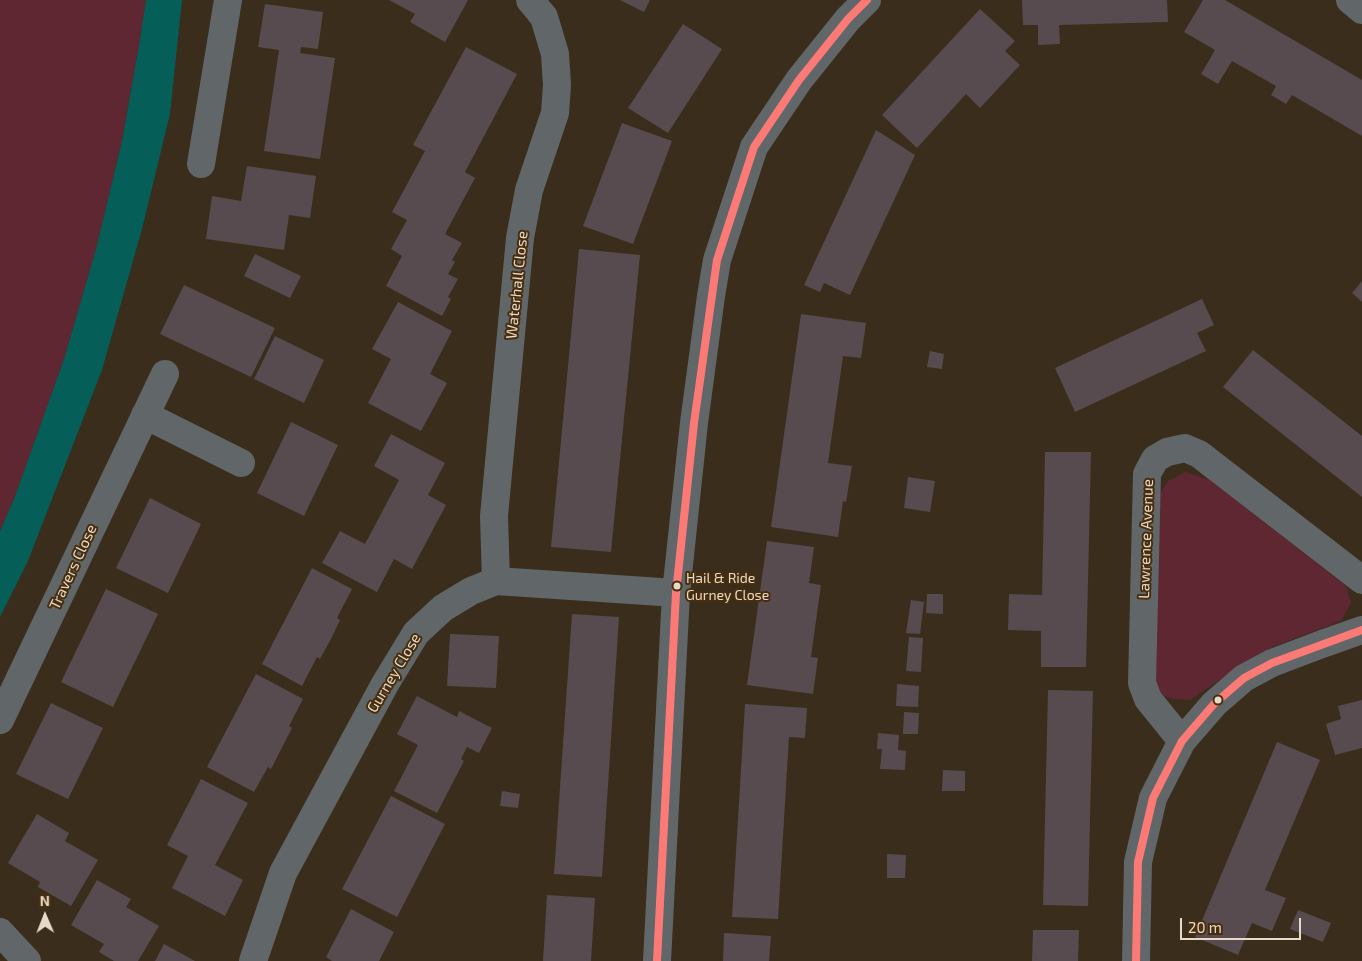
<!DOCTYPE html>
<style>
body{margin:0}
#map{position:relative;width:1362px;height:961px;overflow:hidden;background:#3a2d1b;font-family:"Exo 2",sans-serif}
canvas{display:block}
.north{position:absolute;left:20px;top:891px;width:50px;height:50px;-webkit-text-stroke:4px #472e0e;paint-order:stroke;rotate:359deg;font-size:14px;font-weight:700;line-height:20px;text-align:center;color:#e8d8c7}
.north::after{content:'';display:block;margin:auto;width:18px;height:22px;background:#e8d8c7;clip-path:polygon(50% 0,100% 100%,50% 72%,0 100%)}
.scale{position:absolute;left:1180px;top:918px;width:121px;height:22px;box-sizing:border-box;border:2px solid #e8d8c7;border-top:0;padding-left:6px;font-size:15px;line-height:18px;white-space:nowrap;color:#e8d8c7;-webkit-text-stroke:4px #472e0e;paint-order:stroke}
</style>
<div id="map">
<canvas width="1362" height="961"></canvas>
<div class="north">N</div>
<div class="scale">20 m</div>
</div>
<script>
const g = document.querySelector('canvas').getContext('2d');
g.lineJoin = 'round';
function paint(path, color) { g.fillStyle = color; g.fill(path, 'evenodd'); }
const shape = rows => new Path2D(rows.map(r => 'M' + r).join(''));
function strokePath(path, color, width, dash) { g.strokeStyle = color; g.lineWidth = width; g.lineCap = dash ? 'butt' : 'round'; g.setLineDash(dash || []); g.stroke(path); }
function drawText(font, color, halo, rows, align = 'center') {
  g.font = font + ' "Exo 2",sans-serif'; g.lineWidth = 4; g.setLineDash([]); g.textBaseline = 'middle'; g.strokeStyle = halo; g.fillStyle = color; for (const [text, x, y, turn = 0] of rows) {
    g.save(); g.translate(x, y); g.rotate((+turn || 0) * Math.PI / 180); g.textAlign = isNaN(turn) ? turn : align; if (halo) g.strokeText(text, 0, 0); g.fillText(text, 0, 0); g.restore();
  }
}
paint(shape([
 [0,0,146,0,140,39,122,141,96,249,64,359,14,499,0,531],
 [1185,472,1210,480,1346,586,1351,603,1341,621,1272,647,1243,664,1190,700,1173,699,1159,694,1155,676,1159,495,1168,481]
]), '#5f2731');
paint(shape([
 [146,0,182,0,170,114,142,229,102,370,28,561,0,617,0,531,14,499,64,359,96,249,122,141,140,39]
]), '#055e57');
paint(shape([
 [389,0,468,0,445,42,410,22,415,14],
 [620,0,650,0,644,12],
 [1022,0,1167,0,1168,22,1059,25,1060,44,1038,45,1038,25,1023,25],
 [1203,0,1225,0,1362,80,1362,136,1292,95,1286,104,1271,95,1276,86,1232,61,1218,84,1201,74,1215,50,1184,32],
 [265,4,323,12,318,49,301,47,300,53,335,58,320,159,264,151,279,50,258,47],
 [980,9,1015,41,1005,51,1020,65,980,108,966,94,917,148,882,115],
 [683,24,722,49,668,133,628,108],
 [466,47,517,74,465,172,475,178,445,234,462,243,452,260,455,262,448,274,458,279,448,297,451,299,442,316,386,286,402,256,391,249,407,220,392,212,425,151,413,145],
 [622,123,672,141,633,244,583,226],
 [876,130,915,155,850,295,824,283,820,292,804,285],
 [247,166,316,176,310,218,289,215,284,250,206,239,212,196,241,201],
 [579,249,640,255,611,552,551,547],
 [255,254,301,276,290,298,244,276],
 [1362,281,1362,302,1352,293],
 [184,285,275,328,251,377,160,334],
 [1202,299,1214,325,1197,333,1206,351,1075,412,1055,368],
 [398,302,452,331,430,374,447,383,421,431,368,403,391,359,372,349],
 [801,314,866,323,861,358,843,356,828,463,852,466,846,502,843,501,838,537,771,527],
 [275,336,324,360,304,403,254,379],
 [1253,350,1362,436,1362,497,1223,387],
 [930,351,944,354,942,369,927,367],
 [291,422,338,445,304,516,257,493],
 [391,434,445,463,428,495,446,505,412,569,394,559,377,592,322,563,340,531,365,544,399,480,374,466],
 [1045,452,1091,452,1086,667,1041,667,1041,631,1008,630,1009,594,1042,595],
 [908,477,935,481,930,512,904,508],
 [150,498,201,524,168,593,116,568],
 [767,541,814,547,809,583,821,585,811,657,818,658,813,694,747,685],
 [312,568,352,589,337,618,340,620,331,639,320,659,317,657,302,686,262,664],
 [106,589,158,614,113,707,61,682],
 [927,594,943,594,943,614,926,613],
 [911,600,924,602,920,634,906,633],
 [572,614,619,617,602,877,554,874],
 [450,634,499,636,496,688,447,686],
 [909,637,923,638,921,672,906,671],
 [256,674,303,699,289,726,292,728,271,769,268,767,254,792,207,767],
 [897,684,919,686,918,707,896,706],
 [1048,690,1093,691,1088,906,1043,905],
 [417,696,457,717,459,711,492,728,479,753,467,747,461,759,464,761,437,813,394,791,418,745,397,734],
 [1362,700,1362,748,1335,755,1326,724,1341,719,1338,706],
 [51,703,103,728,68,799,16,774],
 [745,704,807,708,805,738,789,737,778,919,732,917],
 [904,712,919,713,918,734,903,734],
 [878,733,899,735,898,750,906,751,905,770,880,769,882,749,877,749],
 [1277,742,1320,760,1265,890,1286,898,1272,931,1252,923,1238,955,1195,937],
 [943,770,965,771,965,791,942,791],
 [201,779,248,803,215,865,243,880,225,916,172,888,188,856,167,845],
 [502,791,520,794,518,808,500,806],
 [391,796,445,824,397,917,342,889],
 [37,814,69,833,65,841,98,860,71,906,38,887,40,882,8,863],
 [887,854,906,855,905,878,887,878],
 [97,880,131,899,126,907,159,926,138,961,114,961,99,952,104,944,71,925],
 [547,895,595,898,591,961,543,961],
 [351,909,394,932,379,961,332,961,326,957],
 [1298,910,1331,923,1323,942,1290,929],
 [1033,930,1079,930,1078,961,1032,961],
 [724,933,771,936,769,961,723,961],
 [164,944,195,961,155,961]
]), '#574b4f');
strokePath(shape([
 [1350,0,1362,10],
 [201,164,228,0],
 [145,415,241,463],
 [496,581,494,516,520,238,529,190,555,113,557,85,555,54,544,17,530,0],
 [0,720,165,374],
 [1182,741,1148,699,1142,683,1147,474,1155,459,1167,452,1185,448,1199,454,1362,580],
 [0,932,27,961],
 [253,961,283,873,385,684,416,633,443,608,471,591,496,581,676,593],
 [657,961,676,593,694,423,711,296,717,260,754,147,799,80,848,19,867,0],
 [1136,961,1138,862,1153,798,1182,741,1214,704,1244,678,1272,663,1322,644,1362,630]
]), '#616669', 28);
strokePath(shape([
 [657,961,676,593,694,423,717,260,754,147,799,80,848,19,867,0],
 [1136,961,1138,862,1153,798,1182,741,1214,704,1244,678,1272,663,1362,630]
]), '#fc7a76', 8);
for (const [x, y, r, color] of [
 [677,586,4.5,"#e8d8c7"],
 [1218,700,4.5,"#e8d8c7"]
]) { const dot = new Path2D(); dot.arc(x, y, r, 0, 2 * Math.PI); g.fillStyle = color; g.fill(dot); strokePath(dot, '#472e0e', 2); }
drawText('14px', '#e8d8c7', '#472e0e', [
 ["Hail & Ride",686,578],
 ["Gurney Close",686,595]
], 'left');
drawText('15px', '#e8d8c7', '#472e0e', [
 ["Waterhall Close",517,285,-84],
 ["Lawrence Avenue",1146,539,-88],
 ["Travers Close",73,567,-65],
 ["Gurney Close",394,673,-59]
]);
</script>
